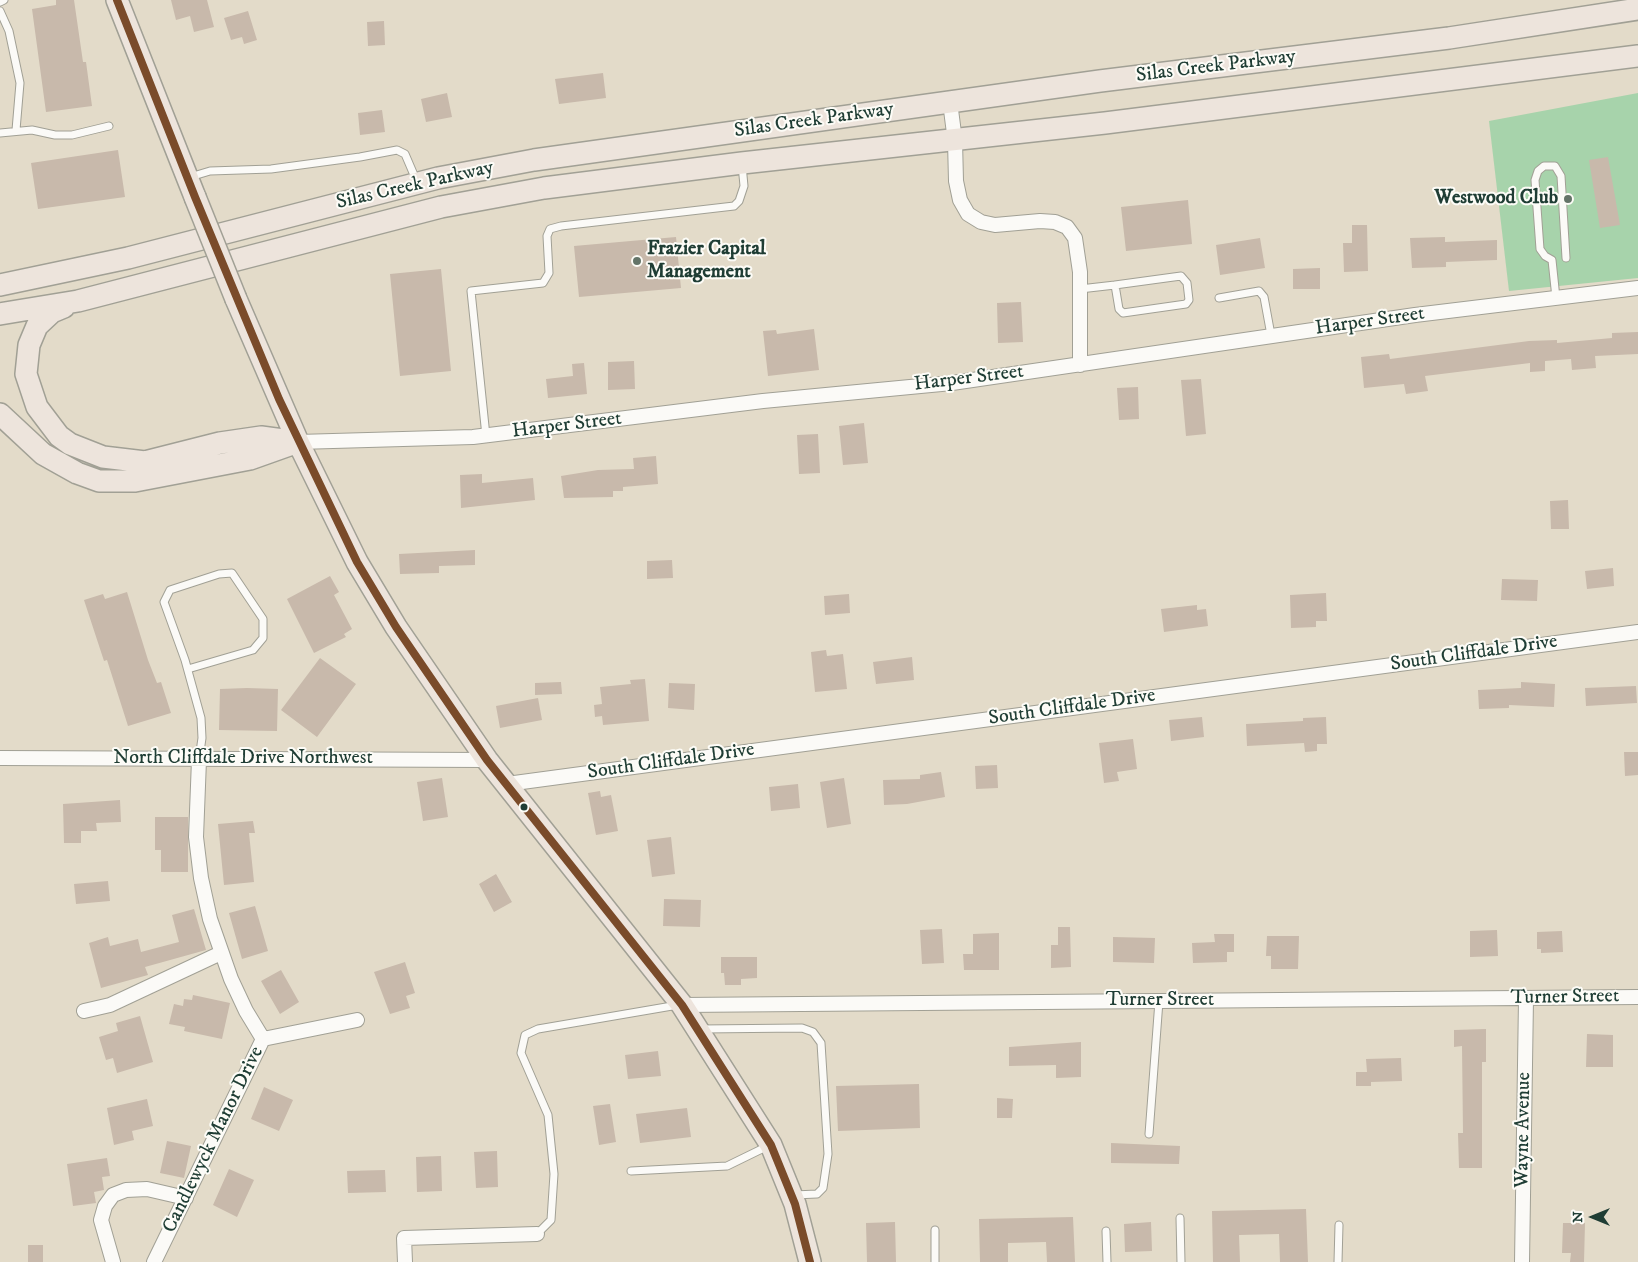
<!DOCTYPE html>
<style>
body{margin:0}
#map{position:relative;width:1638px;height:1262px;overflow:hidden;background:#e3dbc9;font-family:"IM FELL DW Pica",serif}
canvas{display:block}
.north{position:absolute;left:1568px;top:1192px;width:50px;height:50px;-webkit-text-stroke:4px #fdfcf7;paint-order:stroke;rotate:270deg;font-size:14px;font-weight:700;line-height:20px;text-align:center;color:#1f3d34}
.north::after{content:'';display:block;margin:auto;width:18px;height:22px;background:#1f3d34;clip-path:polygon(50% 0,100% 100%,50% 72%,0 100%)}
</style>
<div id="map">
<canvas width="1638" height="1262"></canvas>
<div class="north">N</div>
</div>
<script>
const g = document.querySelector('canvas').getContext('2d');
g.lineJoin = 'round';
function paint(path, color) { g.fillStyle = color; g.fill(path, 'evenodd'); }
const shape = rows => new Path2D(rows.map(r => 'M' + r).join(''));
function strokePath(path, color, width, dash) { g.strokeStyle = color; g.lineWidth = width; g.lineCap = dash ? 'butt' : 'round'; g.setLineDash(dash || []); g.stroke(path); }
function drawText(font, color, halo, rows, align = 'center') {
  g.font = font + ' "IM FELL DW Pica",serif'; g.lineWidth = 4; g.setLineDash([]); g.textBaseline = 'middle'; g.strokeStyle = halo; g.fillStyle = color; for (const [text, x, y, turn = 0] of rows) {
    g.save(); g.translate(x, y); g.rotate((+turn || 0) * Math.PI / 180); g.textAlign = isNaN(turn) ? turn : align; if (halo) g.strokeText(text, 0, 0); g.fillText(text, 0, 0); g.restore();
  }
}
paint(shape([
 [1638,93,1638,278,1509,291,1489,121]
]), '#a7d3ab');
paint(shape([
 [56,0,74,0,83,62,86,62,92,106,46,112,32,9,56,5],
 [171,0,207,0,214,27,194,32,190,16,176,20],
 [248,11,257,40,244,44,242,37,231,40,224,18],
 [384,21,385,45,368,46,367,22],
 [603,73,606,98,559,104,555,79],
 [447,93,452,117,426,122,421,99],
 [382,110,385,132,360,135,358,113],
 [118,150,125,197,38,209,31,163],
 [1608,157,1620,225,1600,228,1589,160],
 [1188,200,1192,244,1126,251,1121,207],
 [1352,225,1367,225,1368,271,1344,272,1343,243,1352,243],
 [676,237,681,288,579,297,574,246],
 [1445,237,1445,242,1497,240,1497,260,1446,262,1446,267,1412,268,1410,238],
 [1260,238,1265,268,1220,275,1216,245],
 [1320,268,1320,289,1293,289,1293,269],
 [441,269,451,371,400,376,390,274],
 [1021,302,1023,342,998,343,997,303],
 [814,329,819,370,768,376,763,331,776,330,777,334],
 [1638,332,1638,354,1595,356,1596,368,1572,370,1571,359,1545,361,1545,371,1530,372,1530,363,1425,376,1428,391,1406,394,1404,384,1364,388,1361,357,1389,354,1390,359,1529,341,1557,340,1557,343,1612,338,1612,333],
 [634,361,635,389,608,390,608,362],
 [584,363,587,394,548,398,546,379,573,376,572,364],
 [1201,379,1206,434,1186,436,1181,380],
 [1138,387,1139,419,1119,420,1117,388],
 [864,423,868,463,843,465,839,426],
 [818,434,820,473,799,474,797,435],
 [656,456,658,484,623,487,623,491,613,491,613,497,564,498,561,476,598,470,634,469,633,458],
 [482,474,482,483,533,478,535,500,461,508,460,475],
 [1568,500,1569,529,1551,529,1550,501],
 [475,550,475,565,439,566,439,573,400,574,399,554],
 [672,560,673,578,647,579,647,561],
 [1613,568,1614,586,1587,589,1585,571],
 [330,576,339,592,334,595,352,629,344,634,346,637,314,653,287,599],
 [1502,579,1538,580,1537,601,1501,600],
 [127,592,148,660,157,683,161,682,171,713,128,726,107,660,104,661,84,600,103,594,105,599],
 [1326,593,1327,621,1316,621,1316,627,1291,628,1290,595],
 [849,594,850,613,825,615,824,596],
 [1197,605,1197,610,1206,609,1208,626,1164,632,1161,609],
 [826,650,827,656,843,654,847,689,815,692,811,652],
 [912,657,914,680,876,684,873,662],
 [320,658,356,684,317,737,281,710],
 [645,679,649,721,603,725,602,716,595,717,594,705,602,704,600,687,631,684,630,680],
 [561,682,562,694,535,695,535,683],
 [1521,682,1555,684,1554,707,1509,705,1509,708,1479,709,1478,690,1521,688],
 [669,683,695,684,694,710,668,708],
 [1636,686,1637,703,1586,706,1585,688],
 [247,688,278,689,277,731,219,730,220,689],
 [538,698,542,720,500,728,496,706],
 [1202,717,1204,737,1171,741,1169,720],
 [1326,717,1327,744,1317,744,1317,751,1305,752,1304,743,1247,746,1246,724,1303,721,1303,718],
 [1133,739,1137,769,1117,772,1119,781,1104,783,1099,743],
 [1624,752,1638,752,1638,775,1625,776],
 [997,765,998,788,976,789,975,766],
 [941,772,945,797,907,804,884,805,883,780,920,779,920,775],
 [442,778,448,817,423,821,417,782],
 [844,778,851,824,827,828,820,782],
 [798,784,800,808,771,811,769,787],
 [600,791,601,797,611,795,618,831,596,835,588,793],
 [120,800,121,822,96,823,97,831,81,831,81,843,64,843,63,804],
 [155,817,188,817,188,872,161,872,161,850,155,850],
 [253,821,255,833,249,833,254,882,224,885,218,824],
 [671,837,675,874,652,877,647,840],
 [496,874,512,902,494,912,479,884],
 [108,881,110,901,76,904,74,884],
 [664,899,701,900,700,927,663,926],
 [255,906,268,951,242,959,229,913],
 [194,909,206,950,145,967,148,975,101,988,89,943,108,937,110,946,138,939,141,952,179,942,172,915],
 [1058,927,1070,927,1071,967,1051,968,1051,945,1058,945],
 [942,929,944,963,922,964,920,930],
 [1497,930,1498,956,1470,957,1470,931],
 [1562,931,1563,952,1541,953,1541,949,1537,949,1537,932],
 [999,933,999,970,964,970,963,954,973,954,973,934],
 [1214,934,1234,934,1234,952,1227,952,1227,962,1193,963,1192,943,1215,942],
 [1267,936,1299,936,1298,969,1271,969,1271,956,1266,956],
 [1113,937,1155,938,1154,963,1113,962],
 [721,957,757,957,757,978,741,979,741,985,725,985,724,973,721,973],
 [405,962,415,993,406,996,410,1008,390,1014,374,972],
 [281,970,299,1002,280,1014,261,981],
 [193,995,230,1003,222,1039,184,1031,185,1027,169,1024,174,1004,183,1006,184,999,192,1000],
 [140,1016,153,1062,117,1073,113,1058,106,1060,99,1037,118,1031,116,1023],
 [1486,1029,1486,1062,1482,1062,1482,1168,1459,1168,1458,1133,1463,1133,1462,1046,1454,1047,1454,1030],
 [1587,1034,1613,1035,1613,1067,1586,1067],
 [1081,1042,1081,1077,1056,1078,1056,1065,1009,1066,1009,1047],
 [658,1051,661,1076,628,1079,625,1055],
 [1401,1058,1402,1081,1371,1082,1371,1086,1356,1086,1356,1072,1367,1072,1366,1059],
 [919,1084,920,1128,838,1131,836,1086],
 [264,1087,293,1100,279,1131,251,1119],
 [997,1098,1013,1099,1012,1118,997,1118],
 [147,1099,153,1126,132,1131,134,1140,114,1145,107,1108],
 [610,1104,616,1142,599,1145,593,1106],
 [687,1108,691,1137,640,1143,636,1114],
 [167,1141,191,1146,184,1178,160,1173],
 [1111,1143,1180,1146,1179,1164,1111,1163],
 [497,1151,498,1187,476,1188,474,1152],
 [441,1156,442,1191,417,1192,416,1157],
 [107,1158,110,1176,102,1177,104,1190,94,1192,96,1203,73,1206,67,1164],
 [229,1169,254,1180,237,1217,213,1205],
 [385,1170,386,1192,348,1193,347,1171],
 [1306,1209,1308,1262,1280,1262,1279,1234,1239,1235,1240,1262,1213,1262,1212,1211],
 [1073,1217,1075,1262,1047,1262,1046,1242,1008,1243,1008,1262,980,1262,979,1219],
 [895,1222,896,1262,867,1262,866,1223],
 [1151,1222,1152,1251,1125,1252,1124,1224],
 [1563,1223,1585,1223,1584,1262,1570,1262,1571,1253,1562,1253],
 [28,1245,43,1245,43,1262,28,1262]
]), '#c8b9ab');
const lane = shape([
 [0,2,4,0],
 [0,11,9,31,20,83,16,130],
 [0,133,32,130,55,135,72,135,109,126],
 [190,177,210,171,271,169,360,157,397,150,405,154,417,182],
 [1080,289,1115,285,1181,276,1187,283,1189,300,1186,304,1123,313,1119,309,1115,285],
 [1219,298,1259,291,1264,297,1271,335],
 [1556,298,1552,260,1545,256,1540,249,1535,180,1538,171,1544,166,1555,166,1561,176,1566,258],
 [486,436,471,291,543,283,549,273,547,236,550,229,561,226,734,206,739,201,744,186,742,165],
 [188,669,253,650,263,638,263,619,232,573,219,574,170,590,164,602,185,660,201,718,202,738,199,759],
 [701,1029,802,1028,813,1032,821,1043,828,1154,823,1188,817,1194,794,1195],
 [1149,1134,1159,1001],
 [631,1171,727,1166,768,1146],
 [1180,1218,1181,1262],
 [935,1230,935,1262],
 [1106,1231,1107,1262],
 [537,1234,551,1220,554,1174,548,1115,521,1053,525,1035,538,1029,678,1005],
 [1338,1262,1339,1225]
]);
const street = shape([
 [950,102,955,141,956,181,960,200,968,214,981,222,995,225,1040,221,1055,222,1067,227,1075,238,1080,272,1080,365],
 [298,442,473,437,763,401,952,383,1415,315,1638,288],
 [0,758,487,760],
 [507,784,1638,632],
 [682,1005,1638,997],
 [84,1011,110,1005,221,953],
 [263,1039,357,1020],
 [113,1262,101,1220,105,1206,113,1195,126,1190,147,1189,186,1198],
 [154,1262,263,1039,246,1011,231,979,210,919,201,878,196,837,199,760],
 [405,1262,404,1238,537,1234],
 [1522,1262,1526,999]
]);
const primary = shape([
 [117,0,195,197],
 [0,285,128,258,438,178,534,160,1100,81,1449,38,1638,9],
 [236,299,298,442,357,562,396,627,487,760,682,1005,771,1145,795,1204,810,1262],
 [64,307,52,312,37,326,29,345,26,374,37,407,59,436,70,444,103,457,145,462,220,443,261,437,298,442],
 [0,314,78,301,441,207,544,188,742,163,1105,123,1638,56],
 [0,414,43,454,77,473,99,481,135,481,250,459,295,443]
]);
strokePath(lane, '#a1a095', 9);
strokePath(street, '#a1a095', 16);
strokePath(primary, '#a1a095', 24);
strokePath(lane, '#fbfaf7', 7);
strokePath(street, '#fbfaf7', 14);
strokePath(primary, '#ede4dc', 21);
const primaryBridge = shape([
 [195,197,236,299]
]);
strokePath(primaryBridge, '#a1a095', 24, []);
strokePath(primaryBridge, '#ede4dc', 21);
strokePath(shape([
 [117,0,195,197,279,399,357,562,396,627,487,760,682,1005,771,1145,795,1204,810,1262]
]), '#7a4b2a', 8);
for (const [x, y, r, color] of [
 [1568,199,5,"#647468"],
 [637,261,5,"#647468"],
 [524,807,4.5,"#1f3d34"]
]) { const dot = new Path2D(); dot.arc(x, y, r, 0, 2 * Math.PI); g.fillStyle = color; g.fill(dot); strokePath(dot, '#fdfcf7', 2); }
drawText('20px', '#1f3d34', '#fdfcf7', [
 ["Silas Creek Parkway",1216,67,-7],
 ["Silas Creek Parkway",814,121,-8],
 ["Silas Creek Parkway",415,186,-13],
 ["Harper Street",1370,322,-8],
 ["Harper Street",969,379,-7],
 ["Harper Street",567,426,-7],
 ["South Cliffdale Drive",1474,654,-8],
 ["South Cliffdale Drive",1072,708,-8],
 ["North Cliffdale Drive Northwest",243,759],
 ["South Cliffdale Drive",671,762,-8],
 ["Turner Street",1565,998,-1],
 ["Turner Street",1160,1001],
 ["Wayne Avenue",1524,1130,-89],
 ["Candlewyck Manor Drive",214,1140,-64]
]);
drawText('bold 20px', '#1f3d34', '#fdfcf7', [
 ["Westwood Club",1558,199],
 ["Frazier Capital",647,250,"left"],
 ["Management",647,273,"left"]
], 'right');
</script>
